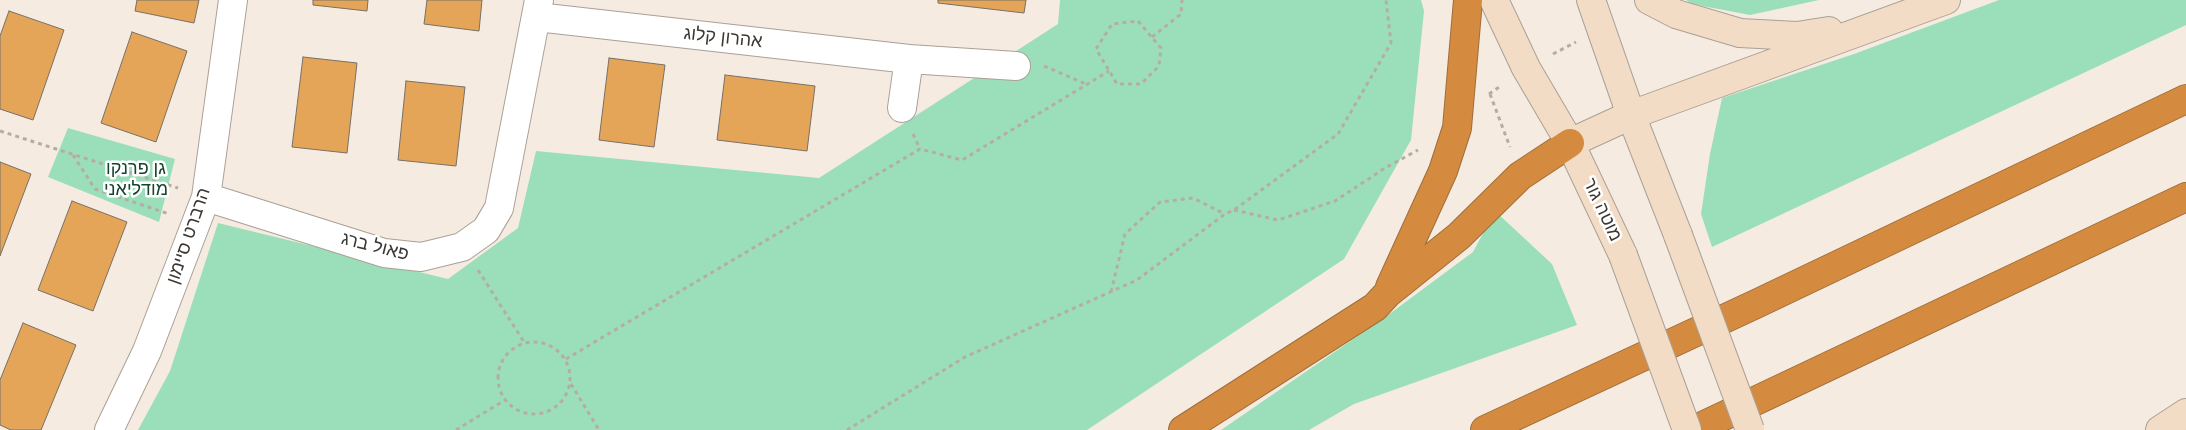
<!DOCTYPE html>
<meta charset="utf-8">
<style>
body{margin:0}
canvas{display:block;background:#f5ebe0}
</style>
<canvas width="2186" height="430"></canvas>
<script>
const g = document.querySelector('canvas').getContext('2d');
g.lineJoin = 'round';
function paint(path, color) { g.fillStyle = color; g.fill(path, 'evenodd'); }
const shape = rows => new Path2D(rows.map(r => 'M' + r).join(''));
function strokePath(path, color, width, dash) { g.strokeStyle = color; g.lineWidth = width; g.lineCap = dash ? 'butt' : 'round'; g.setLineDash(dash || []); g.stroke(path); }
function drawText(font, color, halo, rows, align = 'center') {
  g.font = font + ' Arial,Heebo,sans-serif'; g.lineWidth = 5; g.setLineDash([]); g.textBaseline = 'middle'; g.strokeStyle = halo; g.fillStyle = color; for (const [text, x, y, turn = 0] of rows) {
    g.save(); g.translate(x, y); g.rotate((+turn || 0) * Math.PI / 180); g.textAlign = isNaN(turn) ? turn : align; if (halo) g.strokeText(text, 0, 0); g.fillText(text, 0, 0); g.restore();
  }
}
paint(shape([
 [1060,0,1421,0,1424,11,1411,140,1344,259,1087,430,138,430,170,371,218,223,448,279,518,228,536,151,819,178,1058,24],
 [1686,0,1819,0,1750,15,1692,4],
 [1999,0,2186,0,2186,25,1712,247,1701,214,1710,154,1722,98,1854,54],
 [68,128,175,159,159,222,48,177],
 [1495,211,1552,264,1577,325,1354,404,1309,430,1221,430,1384,318,1473,252]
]), '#9bdfba');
const building = shape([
 [137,0,199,0,194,23,135,11,137,0],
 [313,0,368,0,367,11,313,5,313,0],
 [427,0,482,0,479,31,424,24,427,0],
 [938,0,1026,0,1024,13,938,3,938,0],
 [9,11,64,30,33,120,0,109,0,36,9,11],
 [132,32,187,51,156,142,101,123,132,32],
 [303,57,357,63,347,153,292,147,303,57],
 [609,58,665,65,654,147,599,140,609,58],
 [725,75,815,86,807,151,717,140,725,75],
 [406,81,465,87,456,166,398,160,406,81],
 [0,162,31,174,0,256,0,162],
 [72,201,127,222,93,311,38,290,72,201],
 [23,323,76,345,41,430,11,430,0,425,0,380,23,323]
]);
paint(building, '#e5a558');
strokePath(building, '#787066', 1);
const street = shape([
 [537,17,909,59,902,108],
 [909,59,1016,66],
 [206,197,384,253,421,257,462,247,486,230,499,208,539,0],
 [109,430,147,351,206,197,233,0]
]);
const secondary = shape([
 [1494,0,1526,68,1570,143,1623,255],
 [1591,0,1631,115,1678,235],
 [1649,0,1676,14,1740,33,1797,36,1829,31],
 [1570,143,1631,115,1946,0],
 [2160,430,2186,413]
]);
const highway = shape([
 [1390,287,1443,171,1457,128,1468,0],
 [1183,430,1375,307,1388,293,1459,236,1520,176,1570,143],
 [1485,430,1756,304,2186,99],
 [1694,430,2186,197]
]);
strokePath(street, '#aaa096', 30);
strokePath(secondary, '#aaa096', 30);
strokePath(highway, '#9f6e3b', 30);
strokePath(shape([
 [1138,21,1161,48,1159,66,1141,84,1117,84,1096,49,1112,24,1138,21],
 [1152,37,1181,14,1182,0],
 [1553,54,1576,42],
 [1044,66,1086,84],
 [1489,94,1502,85],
 [1490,94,1510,147],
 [0,131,178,188],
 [913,134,920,149],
 [73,155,95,189,169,214],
 [1234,210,1278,220,1335,201,1385,168,1418,150],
 [478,270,524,342],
 [1111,292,1125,234,1160,202,1193,198,1225,214],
 '498 378a36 36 0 1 1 72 0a36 36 0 1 1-72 0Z',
 [566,359,920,149,962,160,1109,71],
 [571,384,599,430],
 [456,430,505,400],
 [847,430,965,357,1137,280,1225,214,1234,210,1338,134,1391,43,1386,0]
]), '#b5ada5', 3, [4, 4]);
strokePath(street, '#fff', 28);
strokePath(secondary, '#f2dcc5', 28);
strokePath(highway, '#d58b3f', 28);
const secondaryBridge = shape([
 [1678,235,1750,430],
 [1623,255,1687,430]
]);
strokePath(secondaryBridge, '#aaa096', 30, []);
strokePath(secondaryBridge, '#f2dcc5', 28);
drawText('18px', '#3b3733', '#fff', [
 ["אהרון קלוג",723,38,6],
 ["מוטה גור",1602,210,65],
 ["הרברט סיימון",189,236,-71],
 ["פאול ברג",375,247,14]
]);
drawText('18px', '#17422e', '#fff', [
 ["גן פרנקו",136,169],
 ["מודליאני",136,190]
]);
</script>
